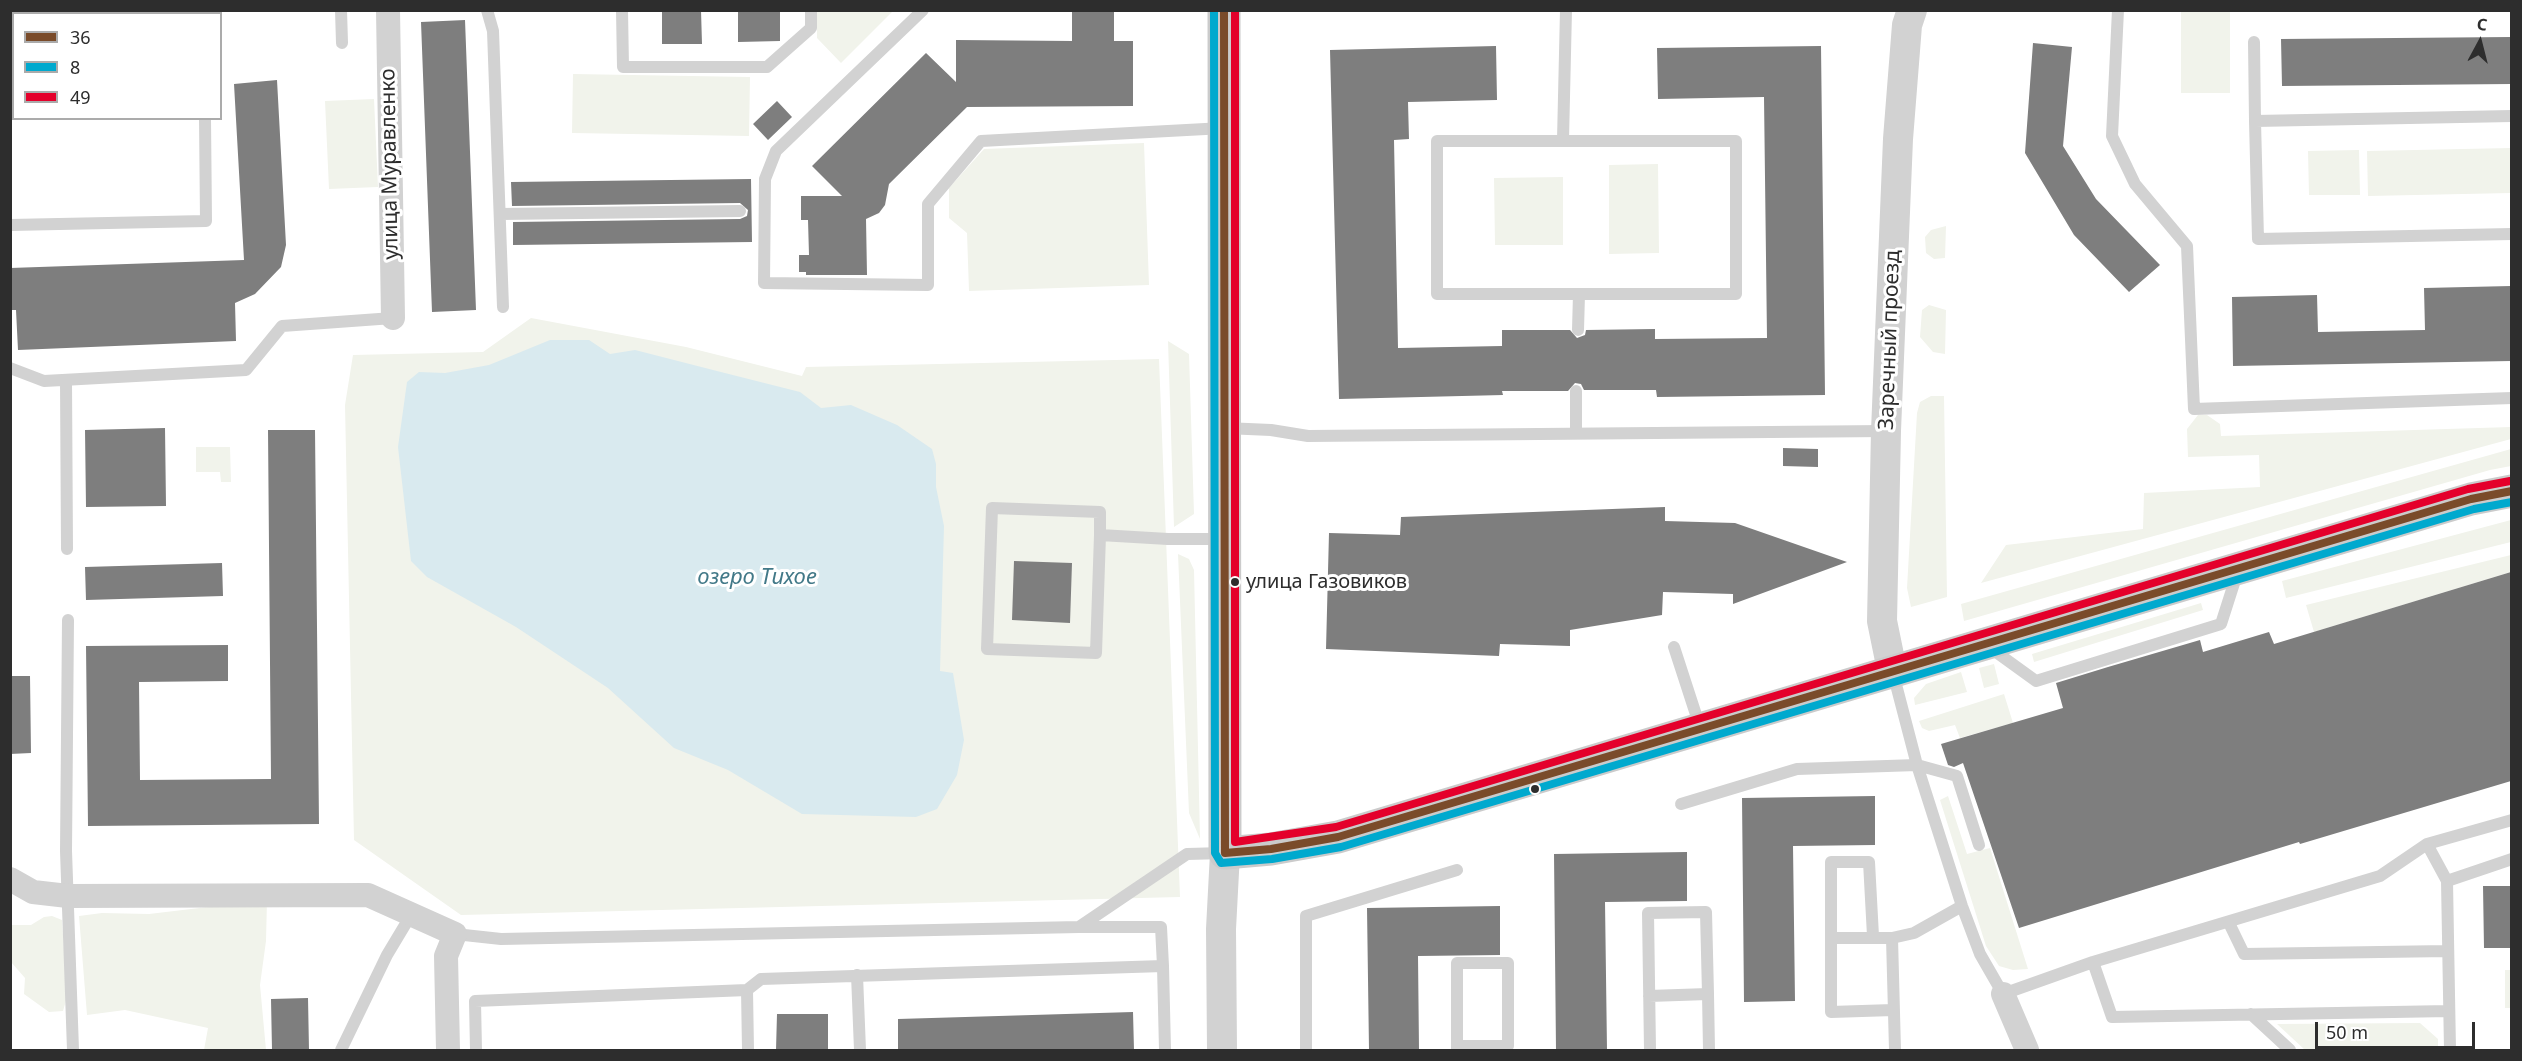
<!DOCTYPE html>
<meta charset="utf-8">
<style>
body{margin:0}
#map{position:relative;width:2522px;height:1061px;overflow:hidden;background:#fff;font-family:"Noto Sans",sans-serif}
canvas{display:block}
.frame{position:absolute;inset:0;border:12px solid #2d2d2d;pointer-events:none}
.legend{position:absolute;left:12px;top:12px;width:210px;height:108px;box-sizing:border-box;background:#fff;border:2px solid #ababab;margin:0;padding:8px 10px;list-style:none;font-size:18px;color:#2d2d2d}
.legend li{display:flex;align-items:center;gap:12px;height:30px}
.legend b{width:30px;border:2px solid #ababab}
.north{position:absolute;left:2450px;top:12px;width:60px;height:60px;-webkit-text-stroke:4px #fff;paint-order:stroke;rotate:7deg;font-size:16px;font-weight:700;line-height:24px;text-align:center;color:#2d2d2d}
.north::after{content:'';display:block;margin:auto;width:21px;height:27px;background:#2d2d2d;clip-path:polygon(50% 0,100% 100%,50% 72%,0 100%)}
.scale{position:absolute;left:2315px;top:1022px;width:160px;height:27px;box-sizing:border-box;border:3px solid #2d2d2d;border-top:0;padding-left:8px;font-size:18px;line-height:21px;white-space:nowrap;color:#2d2d2d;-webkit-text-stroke:4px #fff;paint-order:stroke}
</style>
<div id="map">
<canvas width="2522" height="1061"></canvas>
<div class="frame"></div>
<ul class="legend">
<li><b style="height:8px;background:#7a4b2a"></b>36</li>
<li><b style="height:8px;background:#00a9ce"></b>8</li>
<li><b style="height:8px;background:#e4002b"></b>49</li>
</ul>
<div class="north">С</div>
<div class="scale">50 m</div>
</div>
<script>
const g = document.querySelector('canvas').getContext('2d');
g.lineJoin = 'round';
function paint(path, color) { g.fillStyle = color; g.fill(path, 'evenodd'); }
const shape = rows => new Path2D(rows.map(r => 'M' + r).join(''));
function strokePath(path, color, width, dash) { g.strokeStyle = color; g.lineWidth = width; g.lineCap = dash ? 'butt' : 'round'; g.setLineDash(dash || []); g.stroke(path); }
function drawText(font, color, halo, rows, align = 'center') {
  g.font = font + ' "Noto Sans",sans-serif'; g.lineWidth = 6; g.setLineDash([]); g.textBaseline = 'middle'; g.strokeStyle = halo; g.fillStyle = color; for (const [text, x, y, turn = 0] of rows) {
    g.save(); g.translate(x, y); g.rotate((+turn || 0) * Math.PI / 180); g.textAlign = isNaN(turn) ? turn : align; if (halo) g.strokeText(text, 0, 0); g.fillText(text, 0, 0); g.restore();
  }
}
paint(shape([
 [817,11,817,10,893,11,841,63,817,38],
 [2181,11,2230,11,2230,93,2181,93],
 [573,74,750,77,749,136,572,133],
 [374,99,378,187,329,189,325,101],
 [1144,143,1149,285,969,291,967,233,949,218,949,188,984,149],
 [2511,148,2511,193,2368,196,2367,151],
 [2359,150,2360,195,2309,195,2308,151],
 [1658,164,1659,253,1609,254,1609,165],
 [1563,177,1563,245,1495,245,1494,178],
 [1946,226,1945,258,1934,259,1926,253,1925,237,1931,230],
 [1929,305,1946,310,1945,354,1933,352,1920,337,1922,310],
 [531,318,686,347,802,376,806,367,1159,359,1180,897,461,915,354,840,345,405,353,355,483,352],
 [1168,341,1189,354,1194,514,1174,527],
 [1931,396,1944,396,1947,597,1911,607,1907,588,1917,413,1920,402],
 [2198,415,2207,415,2220,424,2221,436,2511,427,2511,439,1981,583,2006,545,2143,529,2144,493,2260,487,2259,455,2188,457,2187,429],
 [196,447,230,447,231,482,221,482,220,472,196,472],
 [2511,449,2511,466,2490,470,1964,621,1961,604],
 [2511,520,2511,542,2286,598,2282,581],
 [1178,554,1189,559,1194,570,1200,839,1189,813],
 [2511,555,2511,572,2314,632,2306,605],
 [2201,603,2203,610,2034,662,2032,654],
 [1994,664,1999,684,1984,688,1979,668],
 [1961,672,1967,692,1915,705,1914,698,1926,684],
 [2004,694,2013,723,1960,738,1955,725,1929,731,1922,728,1919,721],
 [1948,796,1967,854,1990,848,2028,969,2013,970,1999,966,1986,946,1940,800],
 [267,900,266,941,260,985,266,1050,204,1050,208,1028,125,1010,87,1015,79,916,102,913,149,914],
 [52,916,62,920,67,997,63,1011,49,1012,24,994,25,978,11,962,11,925,31,925,44,917],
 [2505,970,2511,970,2511,1008,2505,1008],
 [2420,1023,2438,1039,2438,1050,2305,1050,2277,1024]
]), '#f1f3eb');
paint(shape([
 [550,340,589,340,610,354,635,350,713,370,800,392,821,408,851,405,897,425,932,449,936,464,936,487,944,526,940,671,953,673,964,740,957,775,937,809,916,817,802,814,728,770,674,748,608,688,516,627,427,577,411,561,398,447,407,382,419,372,445,373,489,365]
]), '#d9eaef');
paint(shape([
 [662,10,701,10,702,44,662,44],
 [738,10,780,10,780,41,738,42],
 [1072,10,1114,10,1114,41,1133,41,1133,106,967,107,889,184,885,205,879,213,866,219,867,275,806,275,806,272,799,272,799,255,809,255,808,220,801,220,801,196,842,196,812,166,926,53,956,82,956,40,1072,41],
 [465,20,476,310,432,312,421,22],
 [2511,37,2511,84,2282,86,2281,39],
 [2033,43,2072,47,2063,146,2096,199,2160,265,2129,292,2074,235,2025,153],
 [1496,46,1497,100,1408,102,1409,139,1394,140,1398,348,1502,346,1502,330,1570,330,1577,338,1585,335,1586,330,1655,329,1655,339,1767,338,1764,97,1658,99,1657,48,1821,46,1825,395,1657,397,1656,390,1584,390,1581,384,1575,383,1568,391,1502,391,1503,395,1339,399,1330,50],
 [277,80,286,245,281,267,255,294,235,303,236,341,18,350,16,310,10,310,10,268,244,260,234,84],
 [777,101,792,117,768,140,753,124],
 [751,179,752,242,513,245,513,222,740,219,747,216,748,210,740,203,512,206,511,182],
 [2511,286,2511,361,2233,366,2232,297,2317,295,2318,332,2425,330,2424,288],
 [165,428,166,506,86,507,85,430],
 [268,430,315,430,319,824,88,826,86,646,228,645,228,681,139,682,140,780,271,779],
 [1783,448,1818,449,1818,467,1783,466],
 [1665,507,1665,521,1735,523,1847,562,1733,604,1733,594,1663,592,1662,615,1570,630,1570,646,1500,644,1499,656,1326,649,1329,533,1400,535,1401,517],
 [1014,561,1072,563,1070,623,1012,620],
 [222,563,223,596,86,600,85,567],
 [2511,572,2511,781,2300,844,2299,842,2019,928,1963,763,1954,767,1948,765,1941,744,2063,708,2056,683,2108,667,2200,640,2203,652,2269,632,2274,644],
 [10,676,30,676,31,753,10,754],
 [1875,796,1875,845,1793,846,1795,1001,1744,1002,1742,798],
 [1687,852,1687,901,1605,902,1607,1050,1556,1050,1554,854],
 [2483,886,2511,886,2511,948,2484,948],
 [1500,906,1500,955,1418,956,1419,1050,1369,1050,1367,908],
 [308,998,309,1050,272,1050,271,999],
 [1133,1012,1134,1050,898,1050,898,1019],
 [777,1014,828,1014,828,1050,776,1050]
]), '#7e7e7e');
strokePath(shape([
 [203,10,203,14],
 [341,10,342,43],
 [487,10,493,31,503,307],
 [622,10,623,67,767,67,811,28,811,10],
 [923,10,776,151,765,179,764,283,928,285,928,204,981,141,1224,128],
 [2118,10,2112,136,2135,184,2187,246,2194,409,2512,398],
 [2254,42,2255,121,2512,116],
 [2255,121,2258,239,2512,234],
 [1563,140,1566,10],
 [500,214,740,211],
 [10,225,206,221,205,118],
 [1578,330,1579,294,1736,294,1736,141,1437,141,1437,294,1579,294],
 [10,368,44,381,246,370,282,326,393,318],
 [66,381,67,549],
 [1225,428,1271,430,1308,436,1886,431],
 [1576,433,1576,391],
 [1100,535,1096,653,987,649,992,508,1100,512,1100,535,1168,539,1223,539],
 [68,620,66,851,73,1050],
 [1674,647,1700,727],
 [1989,647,2036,681,2221,624,2237,574],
 [1893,673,1917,765,1962,906,1980,954,2003,994,2093,962,2380,876,2427,844,2512,820],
 [1681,804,1797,769,1917,765,1957,776,1979,845],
 [2427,844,2447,881,2450,1050],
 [2447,881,2512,859],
 [2229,923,2244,954,2448,951],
 [455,934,501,939,1079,927,1187,854,1224,853],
 [1873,936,1869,862,1831,862,1831,1012,1893,1010],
 [1831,938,1892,938,1914,933,1962,906],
 [1892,938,1895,1050],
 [2093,962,2112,1017,2449,1011],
 [1163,966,1165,1050],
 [857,975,860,1050],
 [747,990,748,1050],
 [1708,994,1709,1050],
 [1649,996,1708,994,1706,912,1648,913,1650,1050],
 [2251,1014,2290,1050],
 [1457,1046,1508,1046,1508,963,1457,963,1457,1050],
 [341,1050,387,955,411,915],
 [476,1050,475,1001,747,990,761,979,1163,966,1161,927,1079,927],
 [1306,1050,1306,916,1457,870]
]), '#d2d2d2', 12);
strokePath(shape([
 [388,10,393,318],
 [10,879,33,892,68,896,368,895,455,934,446,956,448,1050],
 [2003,994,2027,1050]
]), '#d2d2d2', 24);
strokePath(shape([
 [1892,670,1882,621,1886,431,1898,139,1907,25,1912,10],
 [1222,1050,1221,929,1225,853]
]), '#d2d2d2', 30);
strokePath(shape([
 [1224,10,1225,853,1271,849,1338,837,2471,499,2512,491]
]), '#cbcbcb', 33);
strokePath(shape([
 [1224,10,1225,853,1271,849,1338,837,2471,499,2512,491]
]), '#7a4b2a', 8);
strokePath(shape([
 [1214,10,1215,853,1221,863,1272,859,1341,847,2474,509,2512,502]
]), '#00a9ce', 8);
strokePath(shape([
 [1235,10,1235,842,1336,827,2468,489,2510,481]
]), '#e4002b', 8);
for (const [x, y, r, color] of [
 [1235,582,5,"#2d2d2d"],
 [1535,789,5,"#2d2d2d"]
]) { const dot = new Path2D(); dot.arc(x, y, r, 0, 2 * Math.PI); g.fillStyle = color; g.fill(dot); strokePath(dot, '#fff', 2); }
drawText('20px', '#2d2d2d', '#fff', [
 ["улица Газовиков",1246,582]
], 'left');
drawText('21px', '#2d2d2d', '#fff', [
 ["улица Муравленко",390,164,-91],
 ["Заречный проезд",1890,340,-88]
]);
drawText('italic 22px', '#427988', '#fff', [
 ["озеро Тихое",757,578]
]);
</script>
